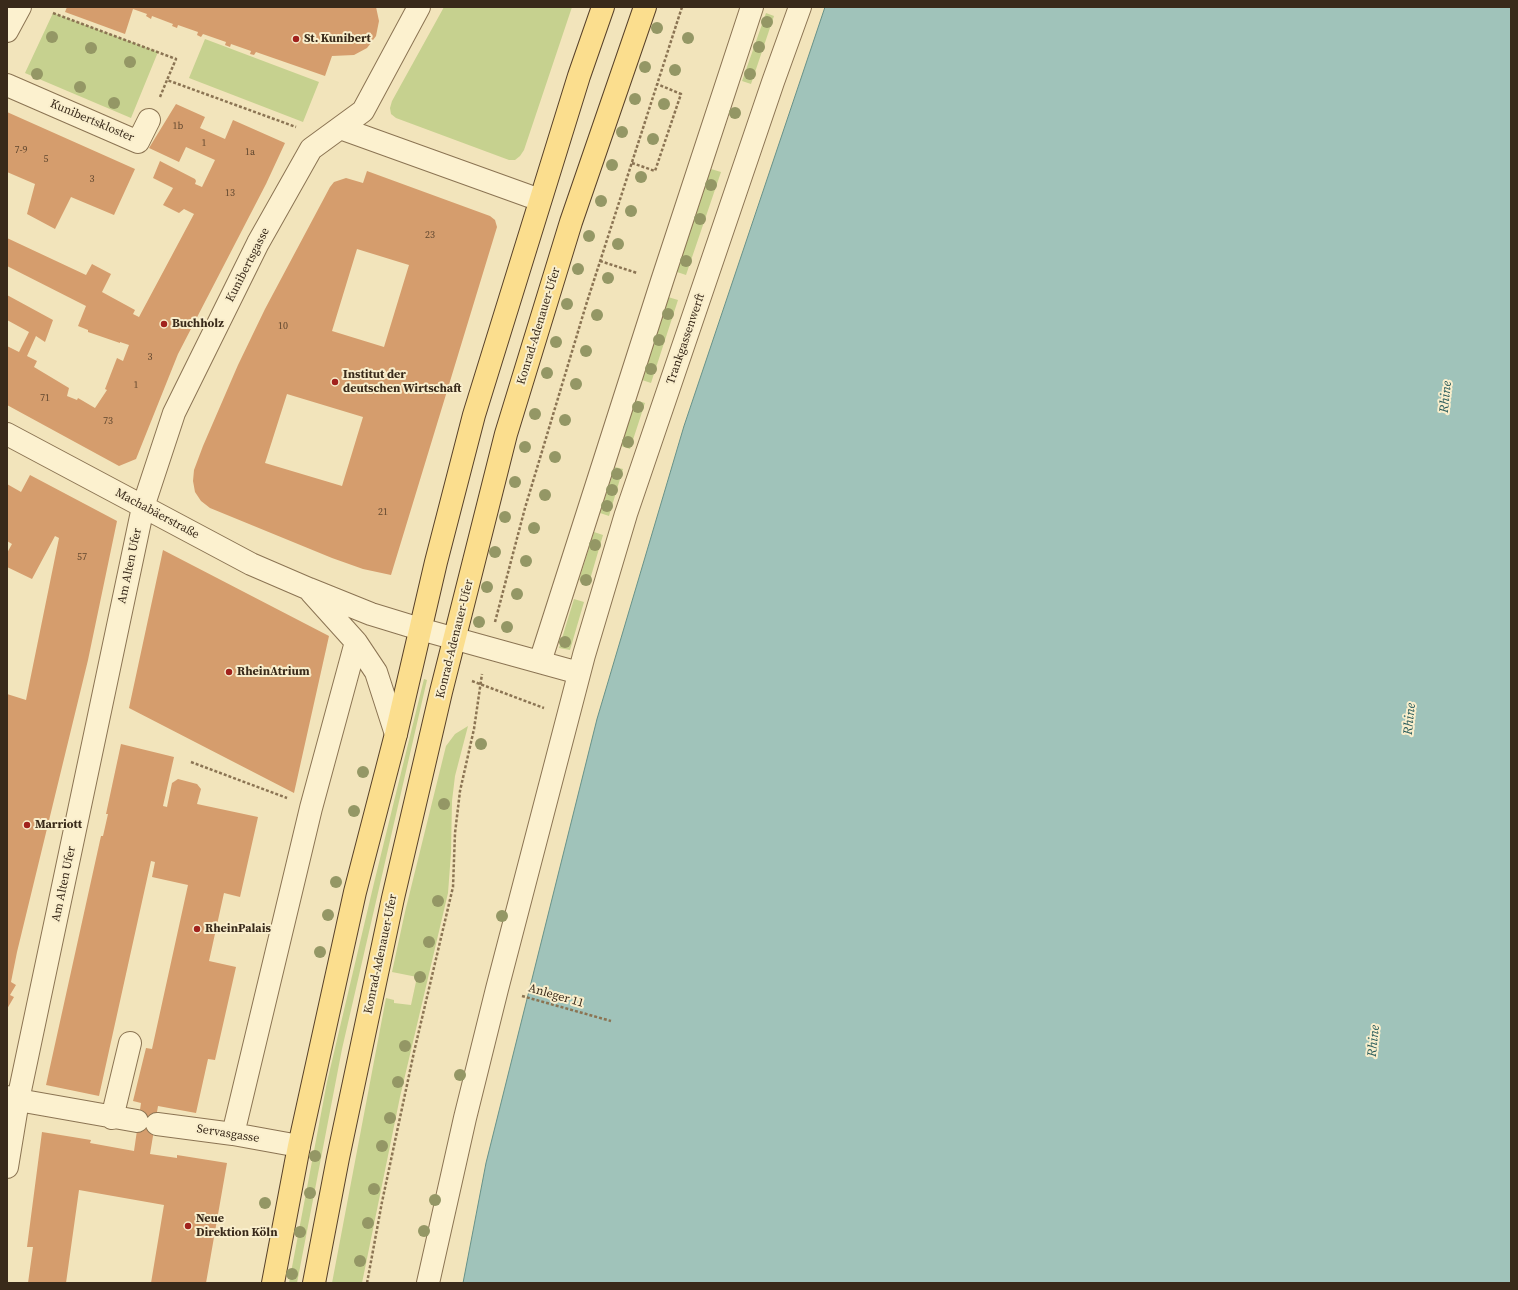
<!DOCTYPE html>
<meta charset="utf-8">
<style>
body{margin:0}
#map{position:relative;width:1518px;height:1290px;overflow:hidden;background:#f2e4bb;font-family:"Source Serif 4",serif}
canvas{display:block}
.frame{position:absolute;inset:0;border:8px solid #392a1a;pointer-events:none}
</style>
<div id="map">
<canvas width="1518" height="1290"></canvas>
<div class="frame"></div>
</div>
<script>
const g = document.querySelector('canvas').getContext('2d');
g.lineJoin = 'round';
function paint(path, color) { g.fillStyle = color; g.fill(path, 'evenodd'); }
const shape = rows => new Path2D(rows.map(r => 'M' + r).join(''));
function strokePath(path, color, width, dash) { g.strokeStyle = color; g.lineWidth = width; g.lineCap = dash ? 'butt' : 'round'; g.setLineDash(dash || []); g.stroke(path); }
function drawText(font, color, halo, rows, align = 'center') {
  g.font = font + ' "Source Serif 4",serif'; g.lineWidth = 4; g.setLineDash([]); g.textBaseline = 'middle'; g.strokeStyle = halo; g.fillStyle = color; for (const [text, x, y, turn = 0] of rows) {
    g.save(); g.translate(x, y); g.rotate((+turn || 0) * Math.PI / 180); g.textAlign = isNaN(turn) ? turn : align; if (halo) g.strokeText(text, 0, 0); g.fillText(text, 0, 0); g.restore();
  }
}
paint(shape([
 [444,7,572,7,524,150,520,156,515,160,509,160,396,118,391,114,390,108,392,101],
 [53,13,158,52,131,118,25,73],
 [766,13,774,16,751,84,742,81],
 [205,39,319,82,303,122,189,78],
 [711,169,721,172,686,275,677,272],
 [668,297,678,300,651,383,642,380],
 [635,400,645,403,630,449,621,446],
 [615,467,623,469,609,516,600,513],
 [594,532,603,535,589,583,579,580],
 [574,599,584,602,570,650,559,648],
 [424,679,427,680,342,1049,297,1283,289,1283,327,1082,374,883],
 [468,726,455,776,452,801,451,853,448,893,400,1097,362,1283,332,1283,386,998,394,1000,394,1003,411,1005,417,977,392,972,405,912,446,746,455,734]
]), '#c6d18f');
const water = shape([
 [825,7,1511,7,1511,1283,463,1283,486,1163,597,719,684,426,825,7]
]);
paint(water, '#a0c3ba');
strokePath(water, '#679188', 1);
paint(shape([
 [67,7,376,7,379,21,376,36,367,48,354,55,332,56,325,76,256,52,254,55,250,54,251,51,231,44,230,47,225,45,226,42,203,34,201,37,197,35,198,32,178,25,177,28,172,26,173,24,152,16,151,19,146,16,147,14,133,9,125,34,65,12],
 [176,104,205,117,200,128,225,139,233,120,285,143,266,184,178,354,136,459,119,466,7,405,7,346,19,352,29,332,7,320,7,295,53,320,45,342,36,336,27,356,37,361,34,367,69,388,67,396,77,400,78,398,95,408,107,390,105,389,117,358,123,361,129,345,120,342,120,343,88,332,88,330,78,326,86,306,7,266,7,238,86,275,92,264,111,274,102,292,135,310,133,314,139,317,194,214,184,209,179,213,163,205,173,188,153,178,160,161,195,179,196,181,195,184,202,187,215,160,186,147,179,162,149,148],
 [7,112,135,169,114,215,71,197,55,229,27,214,35,184,7,172],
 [367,171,490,216,495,220,497,227,391,575,363,569,332,558,210,508,201,501,195,492,193,481,194,470,203,446,238,365,265,309,330,187,334,182,346,178,363,183],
 [357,249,409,265,384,347,332,331],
 [287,394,363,417,342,486,265,463],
 [30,475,117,521,88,660,17,952,11,982,16,985,10,995,14,997,7,1009,7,694,26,700,59,538,55,536,32,579,7,567,7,553,12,544,7,541,7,484,21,492],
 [163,550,329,636,294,793,129,708],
 [121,744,174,757,163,806,167,807,172,783,178,779,197,784,201,789,197,804,258,817,240,897,224,893,209,961,236,967,215,1060,208,1059,196,1113,158,1106,150,1154,177,1158,177,1155,227,1163,206,1283,151,1283,164,1205,79,1190,66,1283,28,1283,33,1247,27,1247,42,1132,91,1140,90,1143,134,1151,141,1103,133,1101,146,1048,152,1049,188,885,152,877,155,862,151,861,99,1096,46,1085,101,836,103,836,108,814,106,814]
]), '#d59d6d');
const minor = shape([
 [7,31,20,7],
 [7,85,138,142,149,120],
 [340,128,540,200],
 [7,434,251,564,309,589,371,614,420,629,579,673],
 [311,592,356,642,376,672,396,734],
 [540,662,662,281,752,7],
 [7,1097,18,1100,137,1121],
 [112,1118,130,1043],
 [157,1124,233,1134,299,1146],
 [233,1134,311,808,356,642],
 [7,1167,18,1100,143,507,174,413,258,243,311,149,363,111,419,7],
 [428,1283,465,1118,497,989,584,655,626,514,773,82,800,7]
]);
const major = shape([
 [273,1283,299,1146,355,892,396,734,436,562,474,415,579,76,603,7],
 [314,1283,338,1158,393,898,441,692,506,434,571,222,645,7]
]);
strokePath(minor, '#8b7453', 24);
strokePath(major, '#584129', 24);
strokePath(shape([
 [53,13,176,59,167,80],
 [160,97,167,80,296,127],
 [632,163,655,171,681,94,657,84],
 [600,261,637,273],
 [495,622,525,508,586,305,682,7],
 [472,681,544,708],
 [191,762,287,798],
 [522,996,611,1021],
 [367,1283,382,1202,414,1052,453,887,455,833,460,791,474,729,482,674]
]), '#8b7453', 2.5, [3, 2]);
strokePath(minor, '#fcf1cf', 22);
strokePath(major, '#fbde8e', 22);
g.fillStyle = '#949765';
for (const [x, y] of [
 [767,22],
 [657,28],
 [52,37],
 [688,38],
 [759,47],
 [91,48],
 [130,62],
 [645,67],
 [675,70],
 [37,74],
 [750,74],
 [80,87],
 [635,99],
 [114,103],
 [664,104],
 [735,113],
 [622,132],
 [653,139],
 [612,165],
 [641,177],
 [711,185],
 [601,201],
 [631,211],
 [700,219],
 [589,236],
 [618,244],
 [686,261],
 [578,269],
 [608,278],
 [567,304],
 [668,314],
 [597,315],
 [659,340],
 [556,342],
 [586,351],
 [651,369],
 [547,373],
 [576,384],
 [638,407],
 [535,414],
 [565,420],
 [628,442],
 [525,447],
 [555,457],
 [617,474],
 [515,482],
 [612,490],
 [545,495],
 [607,506],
 [505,517],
 [534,528],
 [595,545],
 [495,552],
 [526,561],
 [586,580],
 [487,587],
 [517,594],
 [479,622],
 [507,627],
 [565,642],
 [481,744],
 [363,772],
 [444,804],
 [354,811],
 [336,882],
 [438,901],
 [328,915],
 [502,916],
 [429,942],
 [320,952],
 [420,977],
 [405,1046],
 [460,1075],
 [398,1082],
 [390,1118],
 [382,1146],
 [315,1156],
 [374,1189],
 [310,1193],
 [435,1200],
 [265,1203],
 [368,1223],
 [424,1231],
 [300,1232],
 [360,1261],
 [292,1274]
]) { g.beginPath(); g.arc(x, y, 6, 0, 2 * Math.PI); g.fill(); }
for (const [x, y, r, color] of [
 [296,39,4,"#a1221d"],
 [164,324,4,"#a1221d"],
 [335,382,4,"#a1221d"],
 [229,672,4,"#a1221d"],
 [27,825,4,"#a1221d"],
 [197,929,4,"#a1221d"],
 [188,1226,4,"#a1221d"]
]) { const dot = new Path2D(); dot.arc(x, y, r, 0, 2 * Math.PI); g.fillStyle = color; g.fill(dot); strokePath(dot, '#f9eecc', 1.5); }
drawText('10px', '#60472f', null, [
 ["1b",178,126],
 ["1",204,143],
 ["7-9",21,150],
 ["1a",250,152],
 ["5",46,159],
 ["3",92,179],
 ["13",230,193],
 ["23",430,235],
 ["10",283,326],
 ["3",150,357],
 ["1",136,385],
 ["71",45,398],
 ["73",108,421],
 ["21",383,512],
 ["57",82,557]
]);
drawText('bold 12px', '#392a1a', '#f9eecc', [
 ["St. Kunibert",304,39],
 ["Buchholz",172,324],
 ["Institut der",343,375],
 ["deutschen Wirtschaft",343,389],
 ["RheinAtrium",237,672],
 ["Marriott",35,825],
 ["RheinPalais",205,929],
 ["Neue",196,1219],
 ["Direktion Köln",196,1233]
], 'left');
drawText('12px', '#392a1a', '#f9eecc', [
 ["Kunibertskloster",92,121,23],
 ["Kunibertsgasse",248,265,-63],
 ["Konrad-Adenauer-Ufer",539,326,-73],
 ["Trankgassenwerft",686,339,-71],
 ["Machabäerstraße",157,514,28],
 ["Am Alten Ufer",130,566,-78],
 ["Konrad-Adenauer-Ufer",455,639,-76],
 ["Am Alten Ufer",64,884,-78],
 ["Konrad-Adenauer-Ufer",381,954,-78],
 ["Anleger 11",556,996,16],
 ["Servasgasse",228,1134,9]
]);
drawText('italic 13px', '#275a59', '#f9eecc', [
 ["Rhine",1446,397,-84],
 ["Rhine",1410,719,-84],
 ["Rhine",1374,1041,-84]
]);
</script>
